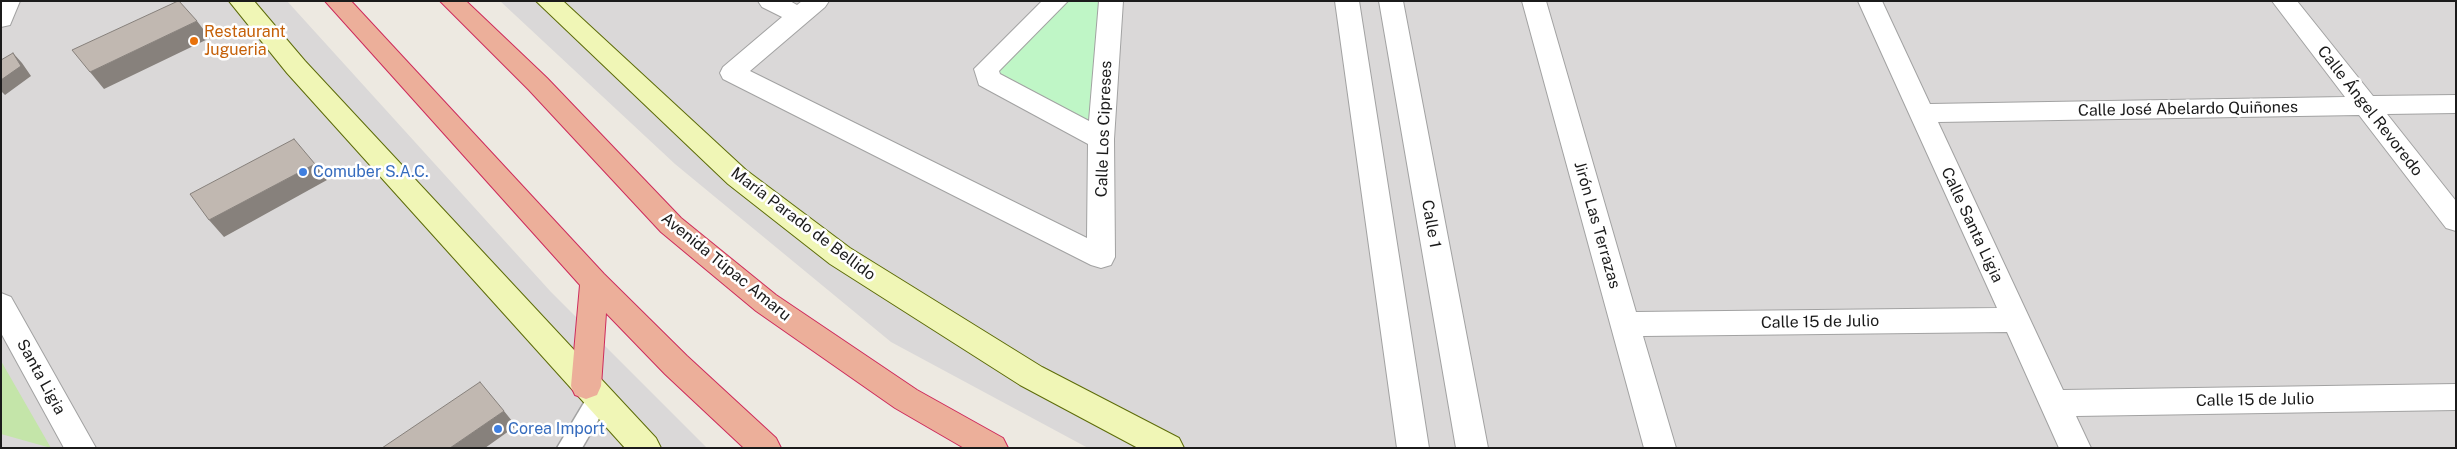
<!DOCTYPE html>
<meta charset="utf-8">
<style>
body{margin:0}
#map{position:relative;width:2457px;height:449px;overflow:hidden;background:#ede9e1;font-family:"Public Sans",sans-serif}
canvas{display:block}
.frame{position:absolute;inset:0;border:2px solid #1b1b1b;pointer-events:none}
</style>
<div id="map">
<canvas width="2457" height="449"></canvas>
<div class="frame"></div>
</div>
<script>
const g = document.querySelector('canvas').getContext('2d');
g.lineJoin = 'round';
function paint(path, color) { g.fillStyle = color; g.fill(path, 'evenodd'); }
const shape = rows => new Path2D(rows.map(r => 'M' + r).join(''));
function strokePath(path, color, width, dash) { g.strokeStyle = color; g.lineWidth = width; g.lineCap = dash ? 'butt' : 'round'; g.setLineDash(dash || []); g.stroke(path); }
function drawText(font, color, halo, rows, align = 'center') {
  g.font = font + ' "Public Sans",sans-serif'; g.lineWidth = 5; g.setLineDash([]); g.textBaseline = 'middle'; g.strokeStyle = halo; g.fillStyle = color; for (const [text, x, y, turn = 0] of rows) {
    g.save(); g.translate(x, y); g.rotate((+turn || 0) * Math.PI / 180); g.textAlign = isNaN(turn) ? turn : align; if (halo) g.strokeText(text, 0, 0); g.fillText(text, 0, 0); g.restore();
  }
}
paint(shape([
 [1,1,287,1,551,292,707,448,1,448],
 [500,1,2456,1,2456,448,1088,448,891,342,675,164]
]), '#dad8d8');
paint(shape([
 [1,361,51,448,1,434]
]), '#c4e5a9');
paint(shape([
 [1067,1,1102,1,1098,114,1082,122,993,78,993,69]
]), '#bff6c6');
const service = shape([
 [599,388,607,391,611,398,582,448,557,448,591,391,599,388]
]);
const minor = shape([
 [1,1,20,1,10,25,1,27,1,1],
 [758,1,790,1,797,5,802,1,829,1,825,7,750,71,1087,238,1088,144,979,85,974,69,1042,1,1068,1,999,71,1000,74,1089,121,1099,1,1123,1,1114,139,1115,257,1111,265,1101,268,1091,265,723,79,720,73,723,67,782,17,762,7,758,1],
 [1522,1,1546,1,1636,312,1997,308,1858,1,1882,1,1930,104,2345,97,2272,1,2297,1,2373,96,2456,95,2456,113,2387,114,2456,201,2456,231,2446,228,2359,115,1938,122,2063,390,2456,384,2456,410,2076,416,2091,448,2059,448,2007,332,1643,336,1676,448,1644,448,1522,1],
 [1,293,11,297,96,448,64,448,1,333,1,293]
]);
const tertiary = shape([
 [1335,1,1359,1,1429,448,1397,448,1335,1],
 [1379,1,1403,1,1488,448,1456,448,1379,1]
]);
const secondary = shape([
 [229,1,254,1,305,61,656,438,661,448,625,448,287,73,229,1],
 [536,1,563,1,746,170,850,248,1042,367,1179,438,1184,448,1138,448,1020,385,830,264,728,184,536,1]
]);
const trunk = shape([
 [325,1,351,1,604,274,687,356,776,438,781,448,744,448,665,374,606,313,601,386,597,395,586,399,575,395,571,386,580,285,325,1],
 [440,1,466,1,547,78,681,218,776,295,917,390,1003,438,1008,448,964,448,895,408,756,311,661,232,529,90,440,1]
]);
strokePath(service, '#a2a2a2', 3);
strokePath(minor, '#a2a2a2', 2);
strokePath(tertiary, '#a2a2a2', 2);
strokePath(secondary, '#5d6c09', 2);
strokePath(trunk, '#ce2b5c', 2);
paint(service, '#fff');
paint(minor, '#fff');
paint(tertiary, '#fff');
paint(secondary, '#f0f6b6');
paint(trunk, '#ecaf9a');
paint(shape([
 [197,21,210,38,104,89,90,72],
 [13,53,22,63,31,76,5,95,1,91,1,80],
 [315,164,327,180,224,237,209,220],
 [504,411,516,426,485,448,450,448]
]), '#87817c');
const building = shape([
 [178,1,179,1,197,21,90,72,72,50,178,1],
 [13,53,21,66,1,80,1,60,13,53],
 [294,139,315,164,209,220,190,194,294,139],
 [480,382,504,411,450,448,382,448,480,382]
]);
paint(building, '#c1b8b1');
strokePath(building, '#87817c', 1);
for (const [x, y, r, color] of [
 [194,41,5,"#e8710a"],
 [303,172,5,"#3f7fe0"],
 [498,429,5,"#3f7fe0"]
]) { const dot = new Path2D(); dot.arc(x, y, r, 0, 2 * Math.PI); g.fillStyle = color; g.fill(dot); strokePath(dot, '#fff', 2); }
drawText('16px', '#c56008', '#fff', [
 ["Restaurant",204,32],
 ["Jugueria",204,50]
], 'left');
drawText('16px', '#1b1b1b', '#fff', [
 ["Calle José Abelardo Quiñones",2188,109,-1],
 ["Calle Ángel Revoredo",2370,111,52],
 ["Calle Los Cipreses",1104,129,-88],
 ["María Parado de Bellido",803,224,37],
 ["Calle 1",1431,224,80],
 ["Jirón Las Terrazas",1597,225,74],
 ["Calle Santa Ligia",1972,225,65],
 ["Avenida Túpac Amaru",726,267,39],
 ["Calle 15 de Julio",1820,322,-1],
 ["Santa Ligia",41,377,61],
 ["Calle 15 de Julio",2255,400,-1]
]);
drawText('16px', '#366cbe', '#fff', [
 ["Comuber S.A.C.",313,172],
 ["Corea Import",508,429]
], 'left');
</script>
